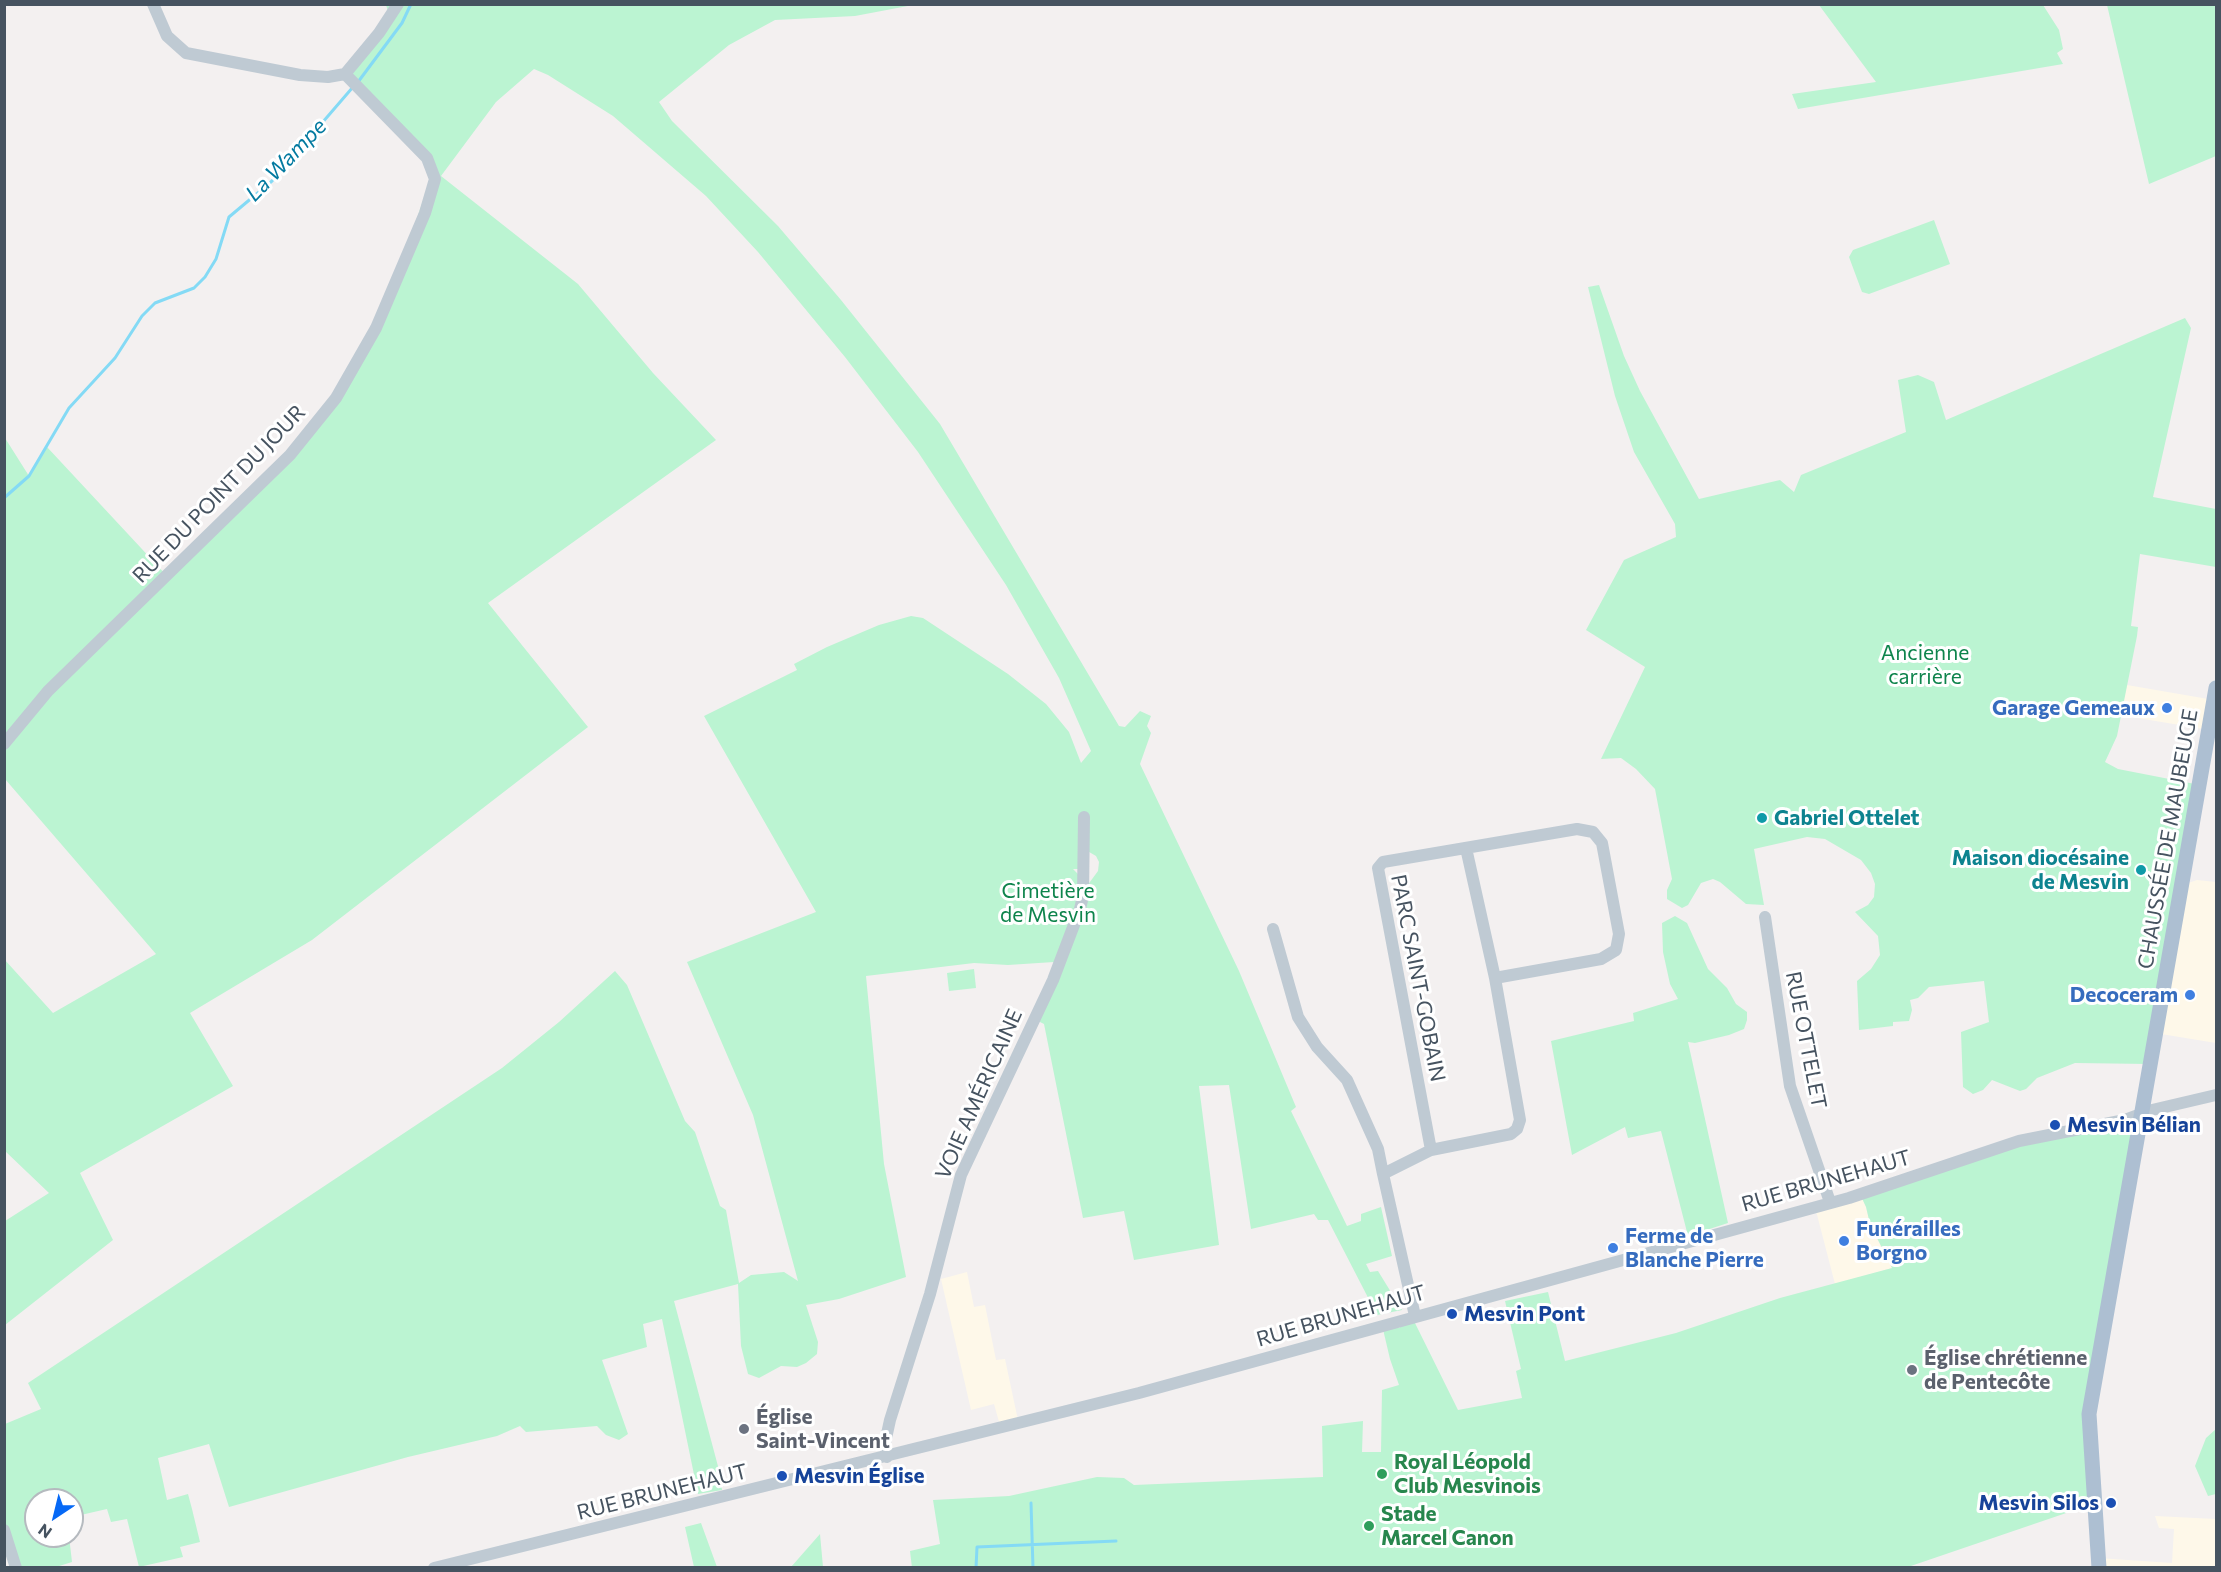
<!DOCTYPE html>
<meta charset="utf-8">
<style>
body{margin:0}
#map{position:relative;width:2221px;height:1572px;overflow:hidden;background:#f3f0f0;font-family:Commissioner,sans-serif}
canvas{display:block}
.frame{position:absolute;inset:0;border:6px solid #465360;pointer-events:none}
.north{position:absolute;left:24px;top:1488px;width:60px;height:60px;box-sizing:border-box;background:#fff;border:2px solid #b5babf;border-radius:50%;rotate:215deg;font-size:16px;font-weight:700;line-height:24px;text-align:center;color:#465360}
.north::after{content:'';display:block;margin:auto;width:21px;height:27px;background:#0669f6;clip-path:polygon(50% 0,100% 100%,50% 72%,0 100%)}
</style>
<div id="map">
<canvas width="2221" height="1572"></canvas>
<div class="frame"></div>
<div class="north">N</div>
</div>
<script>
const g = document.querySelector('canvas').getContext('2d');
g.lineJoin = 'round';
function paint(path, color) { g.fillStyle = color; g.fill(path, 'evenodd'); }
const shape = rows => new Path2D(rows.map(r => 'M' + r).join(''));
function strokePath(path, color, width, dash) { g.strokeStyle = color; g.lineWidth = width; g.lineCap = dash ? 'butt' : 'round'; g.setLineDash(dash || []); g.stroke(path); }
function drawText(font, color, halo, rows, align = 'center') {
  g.font = font + ' Commissioner,sans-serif'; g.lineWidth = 6; g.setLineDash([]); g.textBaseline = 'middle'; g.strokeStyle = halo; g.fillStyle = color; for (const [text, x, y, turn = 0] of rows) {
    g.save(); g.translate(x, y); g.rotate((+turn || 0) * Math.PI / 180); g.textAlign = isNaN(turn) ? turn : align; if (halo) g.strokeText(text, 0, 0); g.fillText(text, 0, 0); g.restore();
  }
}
paint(shape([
 [2127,685,2214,700,2209,730,2120,715],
 [2197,880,2216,882,2216,1043,2155,1033,2182,885],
 [1860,1194,1866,1207,1870,1224,1892,1268,1835,1284,1815,1207],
 [967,1272,974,1307,985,1305,996,1360,1005,1359,1019,1425,1001,1429,994,1404,971,1410,941,1279],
 [2155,1516,2216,1519,2216,1567,2099,1567,2098,1558,2172,1563,2174,1529,2159,1528]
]), '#fef8e9');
paint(shape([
 [386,5,913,5,855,16,775,20,729,45,659,102,672,121,778,226,841,300,940,424,1119,726,1125,727,1140,711,1151,716,1147,726,1151,733,1140,764,1239,971,1296,1107,1291,1111,1347,1226,1361,1221,1361,1214,1381,1207,1392,1256,1366,1264,1370,1272,1378,1271,1402,1310,1377,1315,1328,1220,1318,1220,1314,1214,1251,1229,1229,1085,1199,1086,1219,1245,1134,1260,1124,1211,1083,1218,1044,1024,1034,1019,1054,962,1008,965,974,963,866,976,884,1164,906,1277,839,1299,806,1305,818,1342,817,1354,806,1363,797,1367,781,1366,759,1378,748,1374,741,1346,738,1284,674,1301,719,1470,722,1490,698,1494,662,1319,643,1324,647,1347,602,1360,628,1434,619,1440,606,1435,597,1426,526,1432,520,1426,497,1436,408,1457,229,1507,209,1444,158,1458,167,1500,188,1494,192,1509,200,1542,180,1547,183,1557,139,1567,127,1519,111,1522,107,1509,72,1517,72,1500,36,1500,36,1536,69,1536,72,1562,56,1567,16,1567,5,1530,5,1424,41,1409,28,1383,502,1068,559,1022,615,971,627,985,685,1121,695,1132,720,1206,726,1210,739,1283,751,1275,784,1272,798,1281,753,1115,687,962,816,912,704,716,797,670,794,664,827,647,879,625,911,616,923,618,1008,674,1046,704,1069,732,1081,763,1091,751,1059,678,1006,585,918,452,845,357,758,252,706,196,613,116,548,75,534,69,496,102,441,176,578,284,653,373,716,440,488,603,588,727,312,940,190,1013,233,1086,80,1173,113,1240,5,1325,5,1221,49,1193,5,1151,4,959,53,1013,156,954,5,779,5,438,29,476,47,447,168,577,316,425,394,288,433,170,345,74,390,17],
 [1084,849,1096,856,1099,862,1098,871,1087,886,1080,887,1079,875,1073,869,1078,869],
 [1819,5,2043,5,2059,30,2063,49,2057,53,2063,64,1798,109,1792,94,1876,82],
 [2107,5,2216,5,2216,156,2149,184],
 [1934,220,1950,264,1869,294,1862,292,1849,257,1853,250],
 [1599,285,1624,356,1640,391,1699,499,1780,480,1794,492,1801,475,1906,432,1898,380,1918,375,1934,382,1946,420,2185,318,2191,328,2153,497,2216,509,2216,567,2140,554,2131,626,2138,627,2137,636,2117,736,2105,762,2118,769,2200,785,2149,1064,2075,1063,2037,1078,2026,1089,2020,1091,1992,1080,1983,1090,1973,1094,1963,1087,1961,1032,1989,1022,1984,981,1929,987,1918,998,1910,1000,1912,1010,1909,1021,1893,1022,1893,1026,1859,1030,1857,981,1871,969,1880,955,1878,936,1855,912,1868,905,1874,897,1875,884,1871,873,1861,860,1825,839,1807,837,1754,849,1764,905,1746,904,1720,882,1713,879,1701,883,1688,905,1682,908,1667,899,1667,890,1672,879,1655,789,1636,769,1621,758,1601,759,1645,667,1586,630,1624,560,1676,537,1675,524,1634,452,1615,396,1588,287],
 [1675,916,1687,923,1708,969,1727,988,1736,1004,1747,1012,1747,1020,1744,1029,1729,1035,1695,1043,1688,1042,1728,1223,1688,1236,1661,1131,1628,1138,1625,1127,1572,1155,1551,1041,1634,1021,1633,1013,1678,999,1670,984,1663,952,1662,923],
 [974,969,976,988,949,991,947,973],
 [2141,1114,2094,1380,2095,1510,2075,1510,1905,1568,912,1568,910,1551,940,1544,933,1500,1009,1496,1097,1477,1124,1478,1134,1485,1323,1477,1322,1426,1363,1421,1362,1452,1381,1452,1382,1390,1399,1385,1390,1359,1382,1325,1399,1328,1412,1317,1458,1410,1522,1398,1516,1371,1521,1369,1505,1301,1548,1292,1565,1361,1676,1333,1780,1298,1892,1268,1870,1224,1866,1207,1860,1194,1940,1167],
 [2216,1429,2216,1494,2208,1496,2195,1466,2206,1438],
 [701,1523,717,1567,694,1567,685,1527],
 [820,1534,823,1567,791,1567]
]), '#bbf4d2');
strokePath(shape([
 [358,82,402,23,411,4],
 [4,498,29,476,69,408,115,358,142,316,155,303,194,288,205,277,216,259,229,217,272,181,353,87],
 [1031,1503,1033,1568],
 [976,1568,977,1547,1116,1541]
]), '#84daf5', 3);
strokePath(shape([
 [153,4,167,36,186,53,300,75,328,77,345,74],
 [345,74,379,33,398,4],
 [4,744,48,691,290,455,336,398,376,328,425,213,435,179,427,158,345,74],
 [1765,917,1790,1086,1830,1202],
 [1273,929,1298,1017,1317,1047,1347,1080,1378,1149,1383,1174],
 [1431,1150,1378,868,1383,862,1577,829,1593,832,1602,843,1619,934,1616,950,1601,959,1495,978],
 [1415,1316,1383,1174,1431,1150,1511,1134,1517,1129,1520,1120,1495,978,1466,848],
 [887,1457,885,1443,890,1420,930,1294,961,1175,1053,980,1080,909,1083,896,1084,817],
 [4,1530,16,1568],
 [434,1568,1139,1393,1849,1198,2019,1141,2125,1120,2152,1110,2216,1095]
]), '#bfcad3', 12);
strokePath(shape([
 [2099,1568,2089,1414,2216,688]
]), '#adbfd2', 15);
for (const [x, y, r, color] of [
 [2167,708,6,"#3f7fe0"],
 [1762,818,6,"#0f9aa8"],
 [2141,870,6,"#0f9aa8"],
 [2190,995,6,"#3f7fe0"],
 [2055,1125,6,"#1a4fb4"],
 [1844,1241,6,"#3f7fe0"],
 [1613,1248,6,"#3f7fe0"],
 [1452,1314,6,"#1a4fb4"],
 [1912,1370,6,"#6b7280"],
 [744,1429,6,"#6b7280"],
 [1382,1474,6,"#2e9e5b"],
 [782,1476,6,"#1a4fb4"],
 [2111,1503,6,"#1a4fb4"],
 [1369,1526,6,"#2e9e5b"]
]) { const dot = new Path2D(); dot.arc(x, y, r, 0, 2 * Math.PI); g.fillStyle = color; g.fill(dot); strokePath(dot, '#fff', 2); }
drawText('21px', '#465360', '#fff', [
 ["RUE DU POINT DU JOUR",219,494,-46],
 ["CHAUSSÉE DE MAUBEUGE",2168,839,-80],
 ["PARC SAINT-GOBAIN",1418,978,79],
 ["RUE OTTELET",1806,1040,79],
 ["VOIE AMÉRICAINE",979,1094,-66],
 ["RUE BRUNEHAUT",1826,1181,-16],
 ["RUE BRUNEHAUT",1341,1316,-16],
 ["RUE BRUNEHAUT",662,1492,-14]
]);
drawText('21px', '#0e844c', '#fff', [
 ["Ancienne",1925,653],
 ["carrière",1925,677],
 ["Cimetière",1048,891],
 ["de Mesvin",1048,915]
]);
drawText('bold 21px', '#366cbe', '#fff', [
 ["Garage Gemeaux",2155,708],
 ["Decoceram",2178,995],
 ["Funérailles",1856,1229,"left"],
 ["Borgno",1856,1253,"left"],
 ["Ferme de",1625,1236,"left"],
 ["Blanche Pierre",1625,1260,"left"]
], 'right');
drawText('bold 21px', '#0d838f', '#fff', [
 ["Gabriel Ottelet",1774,818],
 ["Maison diocésaine",2129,858,"right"],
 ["de Mesvin",2129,882,"right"]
], 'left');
drawText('bold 21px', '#164399', '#fff', [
 ["Mesvin Bélian",2067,1125],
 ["Mesvin Pont",1464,1314],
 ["Mesvin Église",794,1476],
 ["Mesvin Silos",2099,1503,"right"]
], 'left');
drawText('bold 21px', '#5b616d', '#fff', [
 ["Église chrétienne",1924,1358],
 ["de Pentecôte",1924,1382],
 ["Église",756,1417],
 ["Saint-Vincent",756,1441]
], 'left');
drawText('bold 21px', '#27864d', '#fff', [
 ["Royal Léopold",1394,1462],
 ["Club Mesvinois",1394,1486],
 ["Stade",1381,1514],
 ["Marcel Canon",1381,1538]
], 'left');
drawText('italic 22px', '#037aa0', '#fff', [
 ["La Wampe",286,160,-46]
]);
</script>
